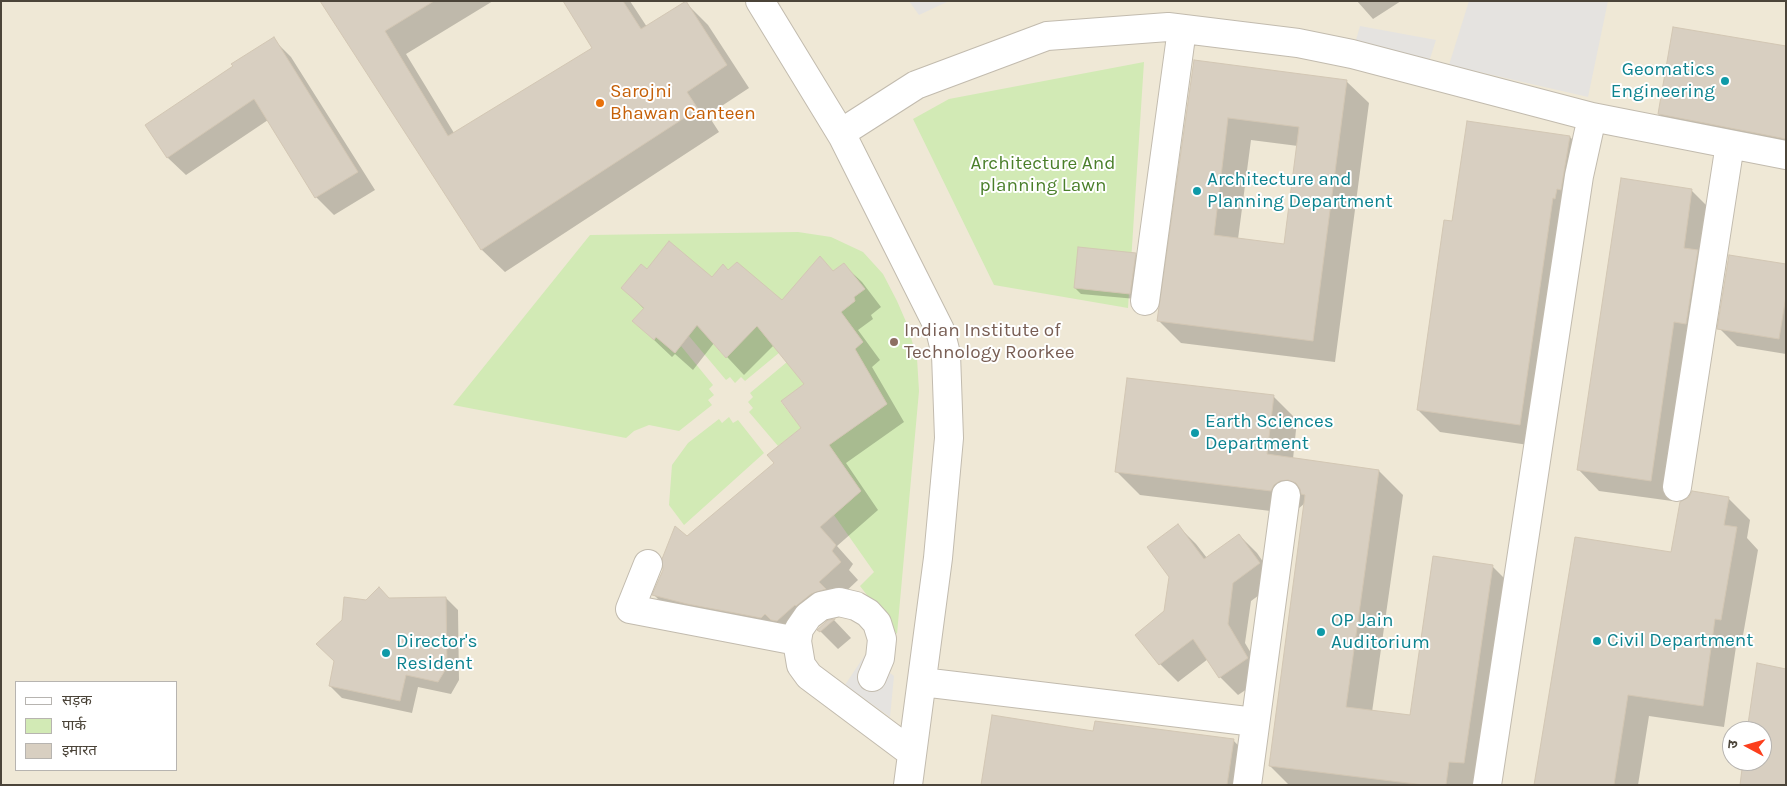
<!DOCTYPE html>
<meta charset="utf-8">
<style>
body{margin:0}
#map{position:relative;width:1787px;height:786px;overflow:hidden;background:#f6f3ec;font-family:Karla,"Noto Sans Devanagari",sans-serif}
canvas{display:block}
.frame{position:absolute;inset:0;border:2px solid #4b4439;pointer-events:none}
.legend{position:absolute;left:15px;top:681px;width:162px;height:90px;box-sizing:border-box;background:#fff;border:1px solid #b7b4b0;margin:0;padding:6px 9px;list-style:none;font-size:15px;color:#4b4439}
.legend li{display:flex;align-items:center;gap:10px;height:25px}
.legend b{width:25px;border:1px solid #b7b4b0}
.north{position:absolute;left:1722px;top:721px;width:50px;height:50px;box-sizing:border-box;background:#fff;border:1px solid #b7b4b0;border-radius:50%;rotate:276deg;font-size:14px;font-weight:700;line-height:20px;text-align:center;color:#4b4439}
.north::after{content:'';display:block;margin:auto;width:18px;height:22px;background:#fc3f1d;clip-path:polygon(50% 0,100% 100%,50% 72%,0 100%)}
</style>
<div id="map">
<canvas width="1787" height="786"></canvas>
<div class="frame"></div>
<ul class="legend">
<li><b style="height:6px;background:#fff"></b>सड़क</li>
<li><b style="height:14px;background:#d2eab5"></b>पार्क</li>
<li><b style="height:14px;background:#d8cfc1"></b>इमारत</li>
</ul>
<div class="north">उ</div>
</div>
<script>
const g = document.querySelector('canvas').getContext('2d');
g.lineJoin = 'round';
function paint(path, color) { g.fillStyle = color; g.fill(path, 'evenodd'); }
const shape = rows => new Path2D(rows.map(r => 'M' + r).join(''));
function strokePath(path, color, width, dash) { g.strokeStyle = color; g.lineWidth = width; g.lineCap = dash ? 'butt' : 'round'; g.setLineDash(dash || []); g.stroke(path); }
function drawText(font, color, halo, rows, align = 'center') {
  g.font = font + ' Karla,sans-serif'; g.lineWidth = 4; g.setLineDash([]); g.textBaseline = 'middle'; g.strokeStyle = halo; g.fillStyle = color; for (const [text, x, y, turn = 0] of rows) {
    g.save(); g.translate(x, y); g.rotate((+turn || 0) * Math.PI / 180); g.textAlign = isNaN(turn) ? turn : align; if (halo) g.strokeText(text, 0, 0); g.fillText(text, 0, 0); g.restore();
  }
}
paint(shape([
 [1,1,1786,1,1786,785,1,785],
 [16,682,176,682,176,770,16,770],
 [1732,731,1762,731,1762,761,1732,761]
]), '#efe8d6');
paint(shape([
 [1144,62,1128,308,994,285,913,119,949,99],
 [798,232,831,237,863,252,883,274,897,301,907,324,917,358,919,391,897,634,860,586,874,572,834,515,861,491,829,445,886,404,855,349,863,342,841,312,855,301,854,297,864,289,844,263,833,271,820,256,795,285,784,335,737,262,728,270,711,279,669,241,657,256,670,268,660,280,641,264,621,288,644,308,632,321,654,340,656,337,674,353,681,346,713,385,709,389,714,395,708,400,712,405,679,431,649,425,634,431,626,438,453,405,590,235],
 [758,324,780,352,745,381,741,377,735,383,730,377,726,380,689,336,697,326,726,358],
 [787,362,804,384,781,402,801,428,778,446,749,412,753,408,748,402,753,397,750,393],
 [729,417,733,423,738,420,764,453,684,525,669,505,672,465,688,443,719,419,722,423]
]), '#d2eab5');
paint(shape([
 [909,1,949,1,919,15],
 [1469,1,1608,1,1588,97,1449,65],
 [1360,26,1436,40,1425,74,1352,54],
 [865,655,894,676,890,717,845,685]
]), '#e5e3e0');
paint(shape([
 [322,1,493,1,406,54,454,133,593,49,565,1,630,1,647,27,685,2,708,25,749,88,708,115,719,132,505,272,482,250],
 [1357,1,1401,1,1373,19],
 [273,39,291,57,375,190,334,215,316,197,268,120,186,175,168,158,147,126],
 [1786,47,1786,156,1682,136,1659,114],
 [1195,62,1346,81,1369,103,1335,362,1181,343,1159,321],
 [1251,140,1298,146,1285,245,1238,239],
 [1468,122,1570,137,1592,160,1542,447,1440,432,1418,410,1453,222],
 [1691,190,1712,211,1672,501,1599,491,1579,470],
 [1135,254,1141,260,1136,299,1081,294,1075,288],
 [844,265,862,282,881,307,871,315,873,319,858,330,880,360,872,367,904,422,846,463,878,510,837,546,853,564,849,570,858,580,795,639,672,613,654,595,687,537,776,463,803,428,805,384,774,345,744,375,714,343,693,370,675,354,672,357,634,321,644,309,623,288,647,271,712,279,728,271,782,302],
 [1786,265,1786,354,1737,346,1719,328],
 [1273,396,1297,420,1293,459,1379,471,1403,495,1372,712,1411,716,1493,567,1517,591,1488,785,1289,785,1270,766,1305,503,1298,509,1295,514,1140,495,1116,471],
 [1728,498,1750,520,1747,538,1758,550,1742,641,1737,640,1724,727,1649,716,1638,785,1535,785,1672,554],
 [1178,526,1196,544,1207,558,1239,535,1257,553,1277,582,1251,601,1245,643,1265,677,1238,695,1220,677,1208,659,1178,682,1160,664,1137,635,1165,612],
 [446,598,458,610,459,680,451,694,418,687,412,713,342,698,330,686,367,601,388,599],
 [834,620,851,638,838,649,819,630,828,622],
 [1094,732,1233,740,1255,763,1252,785,982,785]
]), '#0003');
const building = shape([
 [320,1,434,1,385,31,448,136,592,48,563,1,623,1,641,29,686,1,727,65,687,92,698,109,481,250,320,1],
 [1673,27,1786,46,1786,139,1658,114,1673,27],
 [274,37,358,172,315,198,254,99,167,158,145,125,233,66,231,64,274,37],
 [1194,60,1347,80,1313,341,1157,321,1194,60],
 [1228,118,1299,127,1284,244,1214,235,1228,118],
 [1467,121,1570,136,1561,190,1557,189,1555,199,1553,198,1520,425,1417,410,1444,220,1452,221,1467,121],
 [1621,178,1692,189,1684,248,1698,250,1686,324,1674,322,1651,481,1577,470,1621,178],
 [669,241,712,277,723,264,728,270,737,262,782,300,820,256,833,271,844,263,865,289,854,297,855,301,841,312,863,342,855,349,887,404,829,445,861,491,820,527,836,545,832,551,841,562,819,582,826,589,811,594,796,606,795,605,777,621,771,620,765,614,761,618,687,604,652,595,663,570,662,559,675,526,687,536,774,463,767,455,801,428,781,401,804,384,757,326,726,358,697,325,675,353,656,337,654,340,632,321,644,308,621,288,641,264,647,269,669,241],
 [1078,247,1136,253,1130,294,1074,288,1078,247],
 [1729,255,1786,264,1786,296,1779,339,1717,329,1729,255],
 [1127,378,1274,395,1267,454,1379,470,1346,707,1410,715,1433,556,1493,565,1464,763,1449,762,1446,785,1424,785,1269,766,1305,495,1301,494,1300,489,1296,483,1288,480,1280,481,1274,485,1271,491,1115,472,1127,378],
 [1692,491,1729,497,1724,525,1737,527,1721,620,1715,619,1703,706,1628,695,1614,785,1534,785,1575,537,1671,552,1680,502,1689,497,1692,491],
 [1178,524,1204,559,1239,534,1260,563,1233,583,1228,624,1248,658,1219,678,1193,639,1159,665,1135,635,1164,611,1169,577,1147,547,1178,524],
 [379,587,389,598,446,597,447,667,438,682,406,675,400,701,329,686,334,661,316,644,342,620,344,597,366,600,379,587],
 [835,619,820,632,817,630,828,620,835,619],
 [1757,663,1786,669,1786,785,1740,785,1743,761,1762,761,1762,731,1747,731,1757,663],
 [992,715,1093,731,1095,721,1234,739,1227,785,981,785,992,715]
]);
paint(building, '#d8cfc1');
strokePath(building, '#d3c7b4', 1);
const minor = shape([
 [760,1,843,137,940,330,946,354,949,438,938,558,908,785],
 [1592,117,1786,155],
 [841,133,916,85,1047,36,1168,27,1298,43,1352,54,1592,117,1579,176,1487,785],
 [1145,301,1182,29],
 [1677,487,1730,144],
 [648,564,630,609,797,641],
 [872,677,880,658,882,639,877,623,868,613,856,606,839,602,821,606,808,616,799,629,797,641,801,665,809,676,912,753],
 [922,682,1255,722],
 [1247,785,1286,495]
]);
strokePath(minor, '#c2bbae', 30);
strokePath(minor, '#fff', 28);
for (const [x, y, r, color] of [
 [1725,81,5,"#0f9aa8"],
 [600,103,5,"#e8710a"],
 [1197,191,5,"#0f9aa8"],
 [894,342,5,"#8d6e63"],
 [1195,433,5,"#0f9aa8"],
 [1321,632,5,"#0f9aa8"],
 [1597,641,5,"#0f9aa8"],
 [386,653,5,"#0f9aa8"]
]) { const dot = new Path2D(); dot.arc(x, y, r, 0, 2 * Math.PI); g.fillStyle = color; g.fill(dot); strokePath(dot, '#fff', 2); }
drawText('19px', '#0d838f', '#fff', [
 ["Geomatics",1715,70,"right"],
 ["Engineering",1715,92,"right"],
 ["Architecture and",1207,180],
 ["Planning Department",1207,202],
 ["Earth Sciences",1205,422],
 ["Department",1205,444],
 ["OP Jain",1331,621],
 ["Auditorium",1331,643],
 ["Civil Department",1607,641],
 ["Director's",396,642],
 ["Resident",396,664]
], 'left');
drawText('19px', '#c56008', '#fff', [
 ["Sarojni",610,92],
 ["Bhawan Canteen",610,114]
], 'left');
drawText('19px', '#4a7f2a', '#fff', [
 ["Architecture And",1043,164],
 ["planning Lawn",1043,186]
]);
drawText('19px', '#785e54', '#fff', [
 ["Indian Institute of",904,331],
 ["Technology Roorkee",904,353]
], 'left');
</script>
